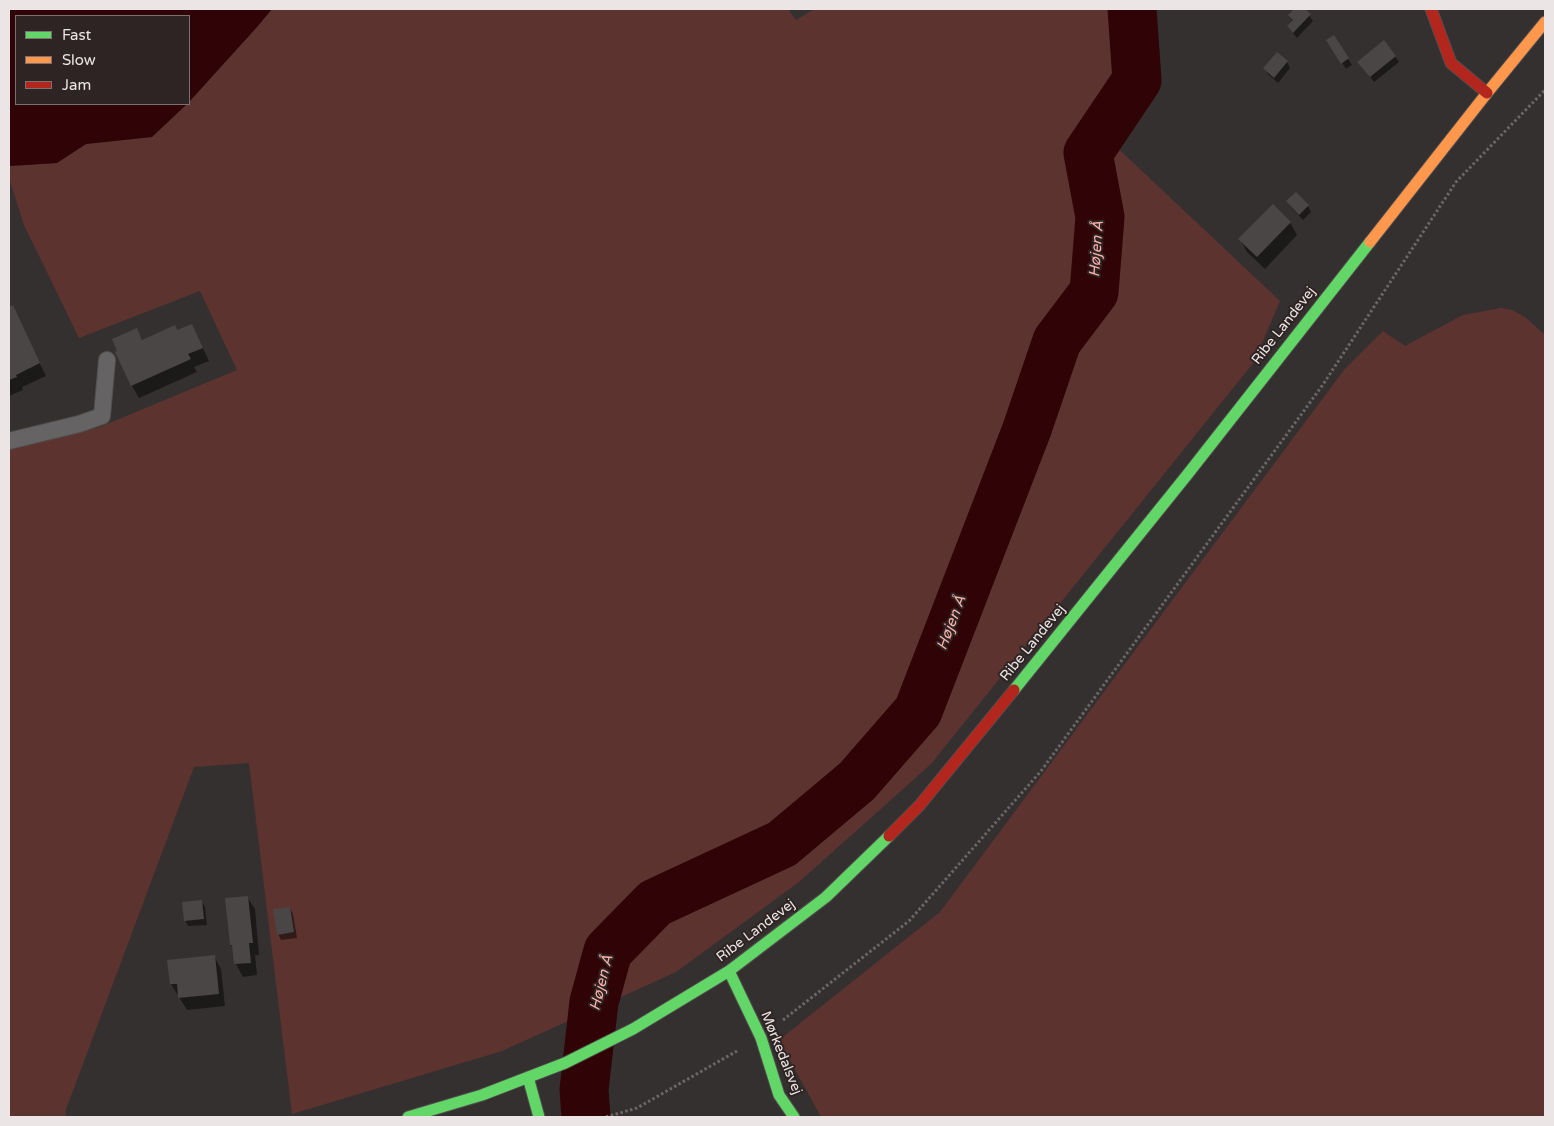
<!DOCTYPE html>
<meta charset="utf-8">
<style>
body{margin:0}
#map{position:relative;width:1554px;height:1126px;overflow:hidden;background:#353030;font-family:"Varela Round",sans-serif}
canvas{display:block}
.frame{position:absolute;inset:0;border:10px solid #ece5e5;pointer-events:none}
.legend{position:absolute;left:15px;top:15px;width:175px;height:90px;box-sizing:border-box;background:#2e2423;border:1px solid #7a7171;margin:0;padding:6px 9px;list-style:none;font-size:15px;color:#ece5e5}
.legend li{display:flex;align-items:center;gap:10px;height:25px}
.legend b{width:25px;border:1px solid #7a7171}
</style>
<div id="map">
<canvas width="1554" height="1126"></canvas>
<div class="frame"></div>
<ul class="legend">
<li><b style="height:6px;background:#63d668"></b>Fast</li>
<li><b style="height:6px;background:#ff974d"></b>Slow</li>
<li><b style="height:6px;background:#b3261e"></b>Jam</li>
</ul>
</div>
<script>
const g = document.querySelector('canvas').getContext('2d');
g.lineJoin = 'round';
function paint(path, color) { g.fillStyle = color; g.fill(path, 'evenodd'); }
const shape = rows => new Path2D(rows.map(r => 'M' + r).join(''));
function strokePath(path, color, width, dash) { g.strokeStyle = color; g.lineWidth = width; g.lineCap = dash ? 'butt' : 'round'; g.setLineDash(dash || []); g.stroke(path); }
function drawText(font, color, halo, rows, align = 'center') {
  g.font = font + ' "Varela Round",sans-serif'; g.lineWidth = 4; g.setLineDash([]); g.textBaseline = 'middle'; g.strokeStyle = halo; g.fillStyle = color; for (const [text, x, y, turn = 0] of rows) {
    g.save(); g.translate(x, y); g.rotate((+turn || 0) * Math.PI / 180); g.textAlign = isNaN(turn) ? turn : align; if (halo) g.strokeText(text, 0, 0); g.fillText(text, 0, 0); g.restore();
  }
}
paint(shape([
 [272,9,788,9,796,20,814,9,1138,9,1144,80,1108,139,1280,301,1254,362,931,764,799,882,676,972,502,1051,292,1114,249,763,194,767,65,1112,66,1117,9,1117,9,449,100,427,237,370,200,291,79,338,24,225,9,178,9,166,57,163,86,144,152,137,187,104,189,104,189,102,257,27],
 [1501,308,1512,310,1525,317,1545,335,1545,1117,821,1117,779,1040,940,912,1344,370,1383,331,1405,346,1463,315]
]), '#5d3330');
paint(shape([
 [9,9,272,9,257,27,189,102,189,16,16,16,16,104,187,104,152,137,86,144,57,163,9,166]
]), '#300406');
paint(shape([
 [1295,9,1304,9,1313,21,1297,38,1288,27,1293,22,1289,15],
 [1333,36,1352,65,1346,69,1331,46],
 [1395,56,1399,62,1374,82,1359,62],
 [1287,62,1290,68,1278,83,1268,74,1265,68],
 [1296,194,1308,206,1311,212,1303,220,1291,207,1288,202],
 [1290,222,1297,235,1265,269,1247,252,1240,239],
 [12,307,46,376,22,387,23,390,9,396,9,308],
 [192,325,209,361,194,367,197,372,139,398,132,386,137,330,143,341,177,331],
 [247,897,255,909,259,955,255,955,257,975,243,977,236,964,234,950,231,945],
 [202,902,205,907,207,925,188,926,185,920],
 [290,908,293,914,297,938,281,940,278,934],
 [214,956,221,969,225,1006,187,1010,171,984]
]), '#0007');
strokePath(shape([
 [586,1117,584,1090,594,1002,608,951,655,903,782,844,857,781,918,711,1027,429,1057,341,1094,292,1100,217,1088,153,1137,80,1132,9]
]), '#300406', 49);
paint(shape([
 [1294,9,1305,9,1311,14,1293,33,1287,26,1293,20,1288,15],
 [1334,35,1349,58,1341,64,1326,40],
 [1384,40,1396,56,1370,77,1357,62],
 [1277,52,1288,61,1274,78,1263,68],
 [1296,192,1309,205,1299,215,1286,201],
 [1273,204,1291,222,1257,257,1238,239],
 [13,305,40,363,16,375,17,377,9,380,9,307],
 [192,324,203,348,188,354,191,359,131,386,115,352,117,351,112,339,137,328,142,340,175,325,177,330],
 [248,896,253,943,249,943,251,963,234,964,232,945,230,945,225,898],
 [202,900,204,919,184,921,182,902],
 [290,907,294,932,277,935,273,909],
 [215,955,219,994,178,998,177,984,170,984,167,960]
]), '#4a4646');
const lane = shape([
 [9,441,79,424,102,416,107,360]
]);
const fast = shape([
 [1014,690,1187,475,1370,242],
 [729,971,761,1038,779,1095,794,1117],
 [528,1077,539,1117],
 [408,1117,482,1095,565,1063,633,1029,729,971,826,897,889,836]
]);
const slow = shape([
 [1370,242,1487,93,1545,22]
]);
const jam = shape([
 [1431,9,1451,63,1487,93],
 [889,836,919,806,1014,690]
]);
strokePath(lane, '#514e4e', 18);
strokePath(fast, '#514e4e', 13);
strokePath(slow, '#514e4e', 13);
strokePath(jam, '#514e4e', 13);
strokePath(shape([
 [783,1020,909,921,1041,771,1322,386,1456,182,1545,90],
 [606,1117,637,1108,737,1051]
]), '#6a6767', 3, [2.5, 2.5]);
strokePath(lane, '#656363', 16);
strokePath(fast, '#63d668', 11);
strokePath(slow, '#ff974d', 11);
strokePath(jam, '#b3261e', 11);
drawText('14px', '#ece5e5', '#2e2423', [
 ["Ribe Landevej",1284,326,-52],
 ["Ribe Landevej",1033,643,-51],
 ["Ribe Landevej",756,931,-37],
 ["Mørkedalsvej",781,1053,68]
]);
drawText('italic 15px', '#fcb3ab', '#2e2423', [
 ["Højen Å",1097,249,-86],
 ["Højen Å",952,623,-69],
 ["Højen Å",602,983,-76]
]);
</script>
